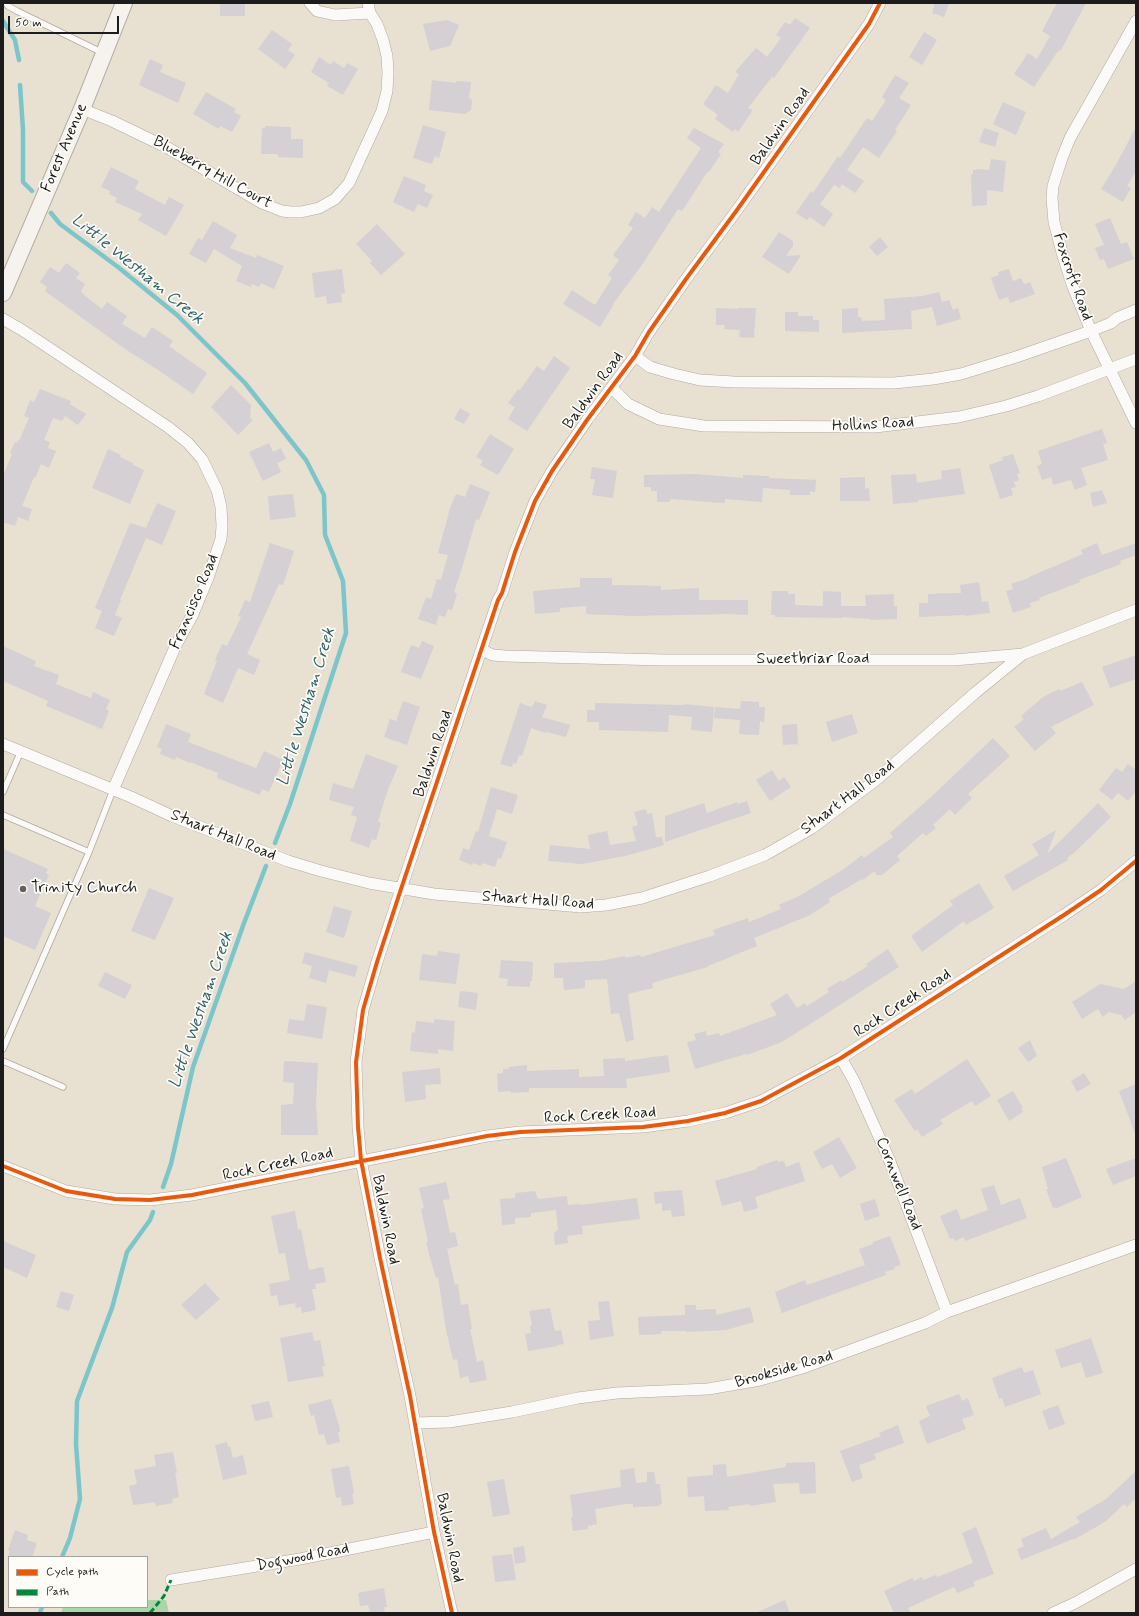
<!DOCTYPE html>
<style>
body{margin:0}
#map{position:relative;width:1139px;height:1616px;overflow:hidden;background:#e8e0d1;font-family:Mynerve,sans-serif}
canvas{display:block}
.frame{position:absolute;inset:0;border:4px solid #1c1c1c;pointer-events:none}
.legend{position:absolute;left:8px;top:1556px;width:140px;height:52px;box-sizing:border-box;background:#fdfcf7;border:1px solid #a3a29f;margin:0;padding:5px 7px;list-style:none;font-size:12px;color:#1c1c1c}
.legend li{display:flex;align-items:center;gap:8px;height:20px}
.legend b{width:20px;border:1px solid #a3a29f}
.scale{position:absolute;left:8px;top:16px;width:111px;height:18px;box-sizing:border-box;border:2px solid #1c1c1c;border-top:0;padding-left:5px;font-size:12px;line-height:14px;white-space:nowrap;color:#1c1c1c;-webkit-text-stroke:3px #fdfcf7;paint-order:stroke}
</style>
<div id="map">
<canvas width="1139" height="1616"></canvas>
<div class="frame"></div>
<ul class="legend">
<li><b style="height:5px;background:#e8590c"></b>Cycle path</li>
<li><b style="height:5px;background:#00873e"></b>Path</li>
</ul>
<div class="scale">50 m</div>
</div>
<script>
const g = document.querySelector('canvas').getContext('2d');
g.lineJoin = 'round';
function paint(path, color) { g.fillStyle = color; g.fill(path, 'evenodd'); }
const shape = rows => new Path2D(rows.map(r => 'M' + r).join(''));
function strokePath(path, color, width, dash) { g.strokeStyle = color; g.lineWidth = width; g.lineCap = dash ? 'butt' : 'round'; g.setLineDash(dash || []); g.stroke(path); }
function drawText(font, color, halo, rows, align = 'center') {
  g.font = font + ' Mynerve,sans-serif'; g.lineWidth = 3.5; g.setLineDash([]); g.textBaseline = 'middle'; g.strokeStyle = halo; g.fillStyle = color; for (const [text, x, y, turn = 0] of rows) {
    g.save(); g.translate(x, y); g.rotate((+turn || 0) * Math.PI / 180); g.textAlign = isNaN(turn) ? turn : align; if (halo) g.strokeText(text, 0, 0); g.fillText(text, 0, 0); g.restore();
  }
}
paint(shape([
 [147,1600,166,1600,169,1613,61,1613,63,1607,147,1607]
]), '#add3a9');
strokePath(shape([
 [3,21,15,40,19,60],
 [20,85,23,130,23,182,32,191],
 [51,213,60,224,118,267,177,315,245,383,306,460,324,495,325,535,343,581,346,633,290,804,275,843],
 [163,1187,171,1164,193,1067,244,923,266,866],
 [62,1557,70,1538,80,1499,76,1444,77,1401,112,1308,127,1252,150,1220,153,1212],
 [40,1613,42,1607]
]), '#7cc5cb', 4.5);
paint(shape([
 [220,3,245,3,245,16,220,16],
 [935,3,949,3,944,17,932,13],
 [1057,3,1086,3,1061,50,1058,51,1034,87,1014,74,1028,53,1037,59,1050,36,1042,31],
 [795,18,810,28,774,78,772,77,748,108,753,110,738,132,735,129,733,132,715,119,718,115,703,104,716,85,728,93,739,74,735,72,756,48,767,57,781,38,776,35,785,22,790,25],
 [447,20,459,25,450,46,430,51,423,24],
 [272,30,292,44,288,50,295,55,285,69,258,49],
 [924,32,937,40,922,65,909,57],
 [319,57,331,65,333,61,344,68,347,63,358,69,343,95,327,86,329,83,311,72],
 [150,59,163,65,160,72,186,83,178,103,139,85],
 [895,75,909,83,899,98,911,105,895,130,897,131,879,158,863,147,847,170,864,181,855,193,842,184,840,188,834,185,820,204,833,214,824,227,810,217,807,220,796,213,811,191,813,193,838,156,840,158,867,118,872,121,886,100,882,97],
 [432,80,456,83,456,81,471,82,469,98,472,100,471,110,465,114,429,110],
 [206,92,236,109,234,112,241,116,232,132,220,126,219,129,193,114],
 [1003,102,1026,112,1016,135,993,124],
 [423,125,446,132,439,158,435,156,432,164,413,158],
 [265,126,291,127,291,139,303,139,303,158,278,157,278,154,261,154,262,127,265,129],
 [1136,127,1136,171,1127,186,1131,188,1123,202,1101,189,1117,163],
 [694,128,724,144,718,152,721,154,709,172,708,171,682,211,678,209,644,262,613,304,614,304,600,327,563,304,572,290,595,305,612,278,608,275,619,260,613,255,633,228,628,225,636,212,645,218,652,207,659,212,701,148,687,138],
 [984,128,999,133,995,147,979,142],
 [991,159,1006,161,1003,192,987,190,987,205,972,206,971,174,973,175,973,170,976,170,976,169,989,170],
 [111,167,139,181,135,189,165,205,169,197,184,205,166,236,138,220,142,214,115,202,117,198,109,194,110,191,101,187],
 [404,176,426,185,424,191,433,195,427,208,418,204,414,212,393,202],
 [1110,218,1121,244,1127,242,1134,259,1108,269,1104,259,1100,260,1095,248,1104,245,1095,224],
 [213,221,237,235,230,248,256,258,257,255,284,266,274,289,261,283,259,287,252,284,251,287,236,281,242,266,214,249,206,263,189,254,198,238,202,240],
 [377,224,405,254,381,275,370,263,372,261,356,244],
 [779,232,793,241,793,246,786,256,801,255,789,274,762,257],
 [880,237,888,247,877,256,869,247],
 [66,263,80,273,76,278,85,284,81,291,84,295,102,309,107,302,127,316,122,324,145,338,152,327,173,341,169,346,207,373,193,394,155,368,125,349,45,291,47,287,40,282,50,267,59,273],
 [342,269,345,293,341,294,342,302,327,304,326,296,315,298,312,273],
 [1009,269,1013,281,1021,278,1024,284,1030,282,1035,294,1010,303,1008,297,999,300,991,278,999,275,998,272],
 [939,292,942,302,949,300,953,310,958,308,961,319,937,326,932,307,911,311,912,329,842,333,842,309,858,308,858,317,861,317,862,321,885,320,884,299,922,296],
 [716,308,738,309,738,308,756,308,754,338,739,337,740,330,724,329,725,325,716,325],
 [785,312,798,312,798,316,813,316,813,320,819,320,819,332,785,331],
 [554,356,570,368,527,431,508,419,515,407,508,403,518,389,520,390,537,366,544,371],
 [231,385,251,405,250,418,253,420,238,435,211,407],
 [40,389,71,401,70,404,86,414,78,425,65,416,62,421,53,418,44,440,50,442,48,448,56,451,49,468,41,464,35,478,34,477,22,506,32,509,28,521,18,517,15,526,3,522,3,476,12,454,10,453,15,442,17,443,18,440,19,441,29,418,24,416,30,400,34,402],
 [460,408,470,414,464,424,454,419],
 [1102,429,1107,443,1103,444,1108,460,1081,468,1087,485,1075,490,1071,480,1053,485,1051,477,1042,480,1037,466,1042,464,1038,451],
 [490,434,514,449,498,475,480,465,483,461,476,457],
 [269,443,273,452,281,448,286,459,277,463,281,472,263,481,249,452],
 [108,449,121,455,120,457,133,463,133,465,144,470,130,504,92,488],
 [1013,454,1020,473,1017,474,1019,480,1014,482,1016,487,1011,488,1013,495,1000,499,989,465,1003,460,1002,457],
 [592,467,617,471,613,498,592,495,595,479,590,479],
 [960,468,965,494,918,500,918,502,893,504,891,475,916,474,917,483,942,479,941,471],
 [696,474,743,478,743,475,769,476,769,478,816,480,815,492,810,491,810,495,790,495,790,490,763,488,762,502,725,499,725,503,670,499,670,502,657,502,657,491,651,491,651,487,644,487,644,475],
 [865,477,865,489,869,488,870,501,840,501,840,478],
 [470,484,490,492,479,520,476,519,462,568,454,592,457,594,452,610,448,609,445,617,439,615,436,625,418,619,426,597,431,599,437,579,441,580,448,555,438,553,450,508,456,494,465,497],
 [1102,490,1107,503,1093,507,1090,493],
 [293,494,296,517,270,520,268,496],
 [157,503,176,511,162,545,146,538,120,600,121,600,115,615,122,618,114,636,95,628,102,611,95,608,130,523,146,528],
 [270,543,294,551,283,585,279,584,247,654,260,660,254,675,238,668,223,703,204,694,217,661,215,660,222,644,227,646,241,617,238,616,245,600,250,602],
 [1097,543,1102,555,1136,543,1136,555,1120,561,1121,564,1079,580,1080,582,1039,598,1040,600,1030,603,1031,607,1013,613,1006,591,1013,589,1011,584,1029,578,1029,577,1083,554,1081,550],
 [580,578,612,578,612,585,661,586,661,590,699,588,699,600,748,600,748,615,729,614,633,616,586,614,586,606,560,608,560,612,535,614,533,591,580,587],
 [979,582,982,602,988,601,990,613,965,616,965,615,919,617,919,603,928,603,928,594,961,593,960,585],
 [772,591,788,591,788,594,795,594,795,605,823,606,823,591,841,592,841,606,866,606,865,595,894,594,894,606,897,606,897,619,870,620,870,619,842,617,842,618,775,617,775,615,771,615],
 [422,641,434,646,421,679,401,672,411,645,419,648],
 [3,646,36,661,34,666,59,675,56,684,91,698,93,692,110,700,106,709,109,711,102,729,46,706,48,701,3,681],
 [1136,655,1136,679,1110,688,1102,667],
 [1082,682,1094,705,1051,727,1056,733,1035,751,1014,727,1024,719,1021,716,1043,697,1059,689,1060,691,1063,690],
 [403,701,420,707,407,745,384,737,390,719,396,721],
 [535,701,547,705,542,717,570,725,566,737,546,732,545,733,531,728,522,756,519,755,516,764,513,763,512,767,500,764,520,703,532,707],
 [741,701,759,702,759,707,765,707,764,722,760,721,759,735,739,734,740,720,714,718,715,707,740,709],
 [595,703,683,705,684,704,714,707,712,732,691,730,692,717,669,715,668,732,599,730,599,722,587,722,587,710,595,710],
 [852,714,858,733,832,742,826,722],
 [166,724,191,734,188,742,256,768,264,751,283,760,269,792,262,789,260,795,217,778,218,773,190,762,190,763,176,757,175,760,160,754,162,749,157,747],
 [797,724,798,744,783,745,782,725],
 [993,738,1010,756,968,794,972,798,955,815,950,809,933,825,936,828,926,836,923,833,897,856,900,860,882,875,877,875,874,871,863,880,862,879,828,899,830,902,808,916,754,938,757,946,708,966,708,967,652,983,653,988,628,994,634,1040,626,1042,619,1013,611,1014,607,979,585,980,585,988,564,990,563,978,554,978,554,963,600,961,625,956,625,958,640,955,641,957,715,935,713,930,748,918,749,922,781,909,779,905,799,896,844,869,862,855,864,858,893,837,890,833,931,797],
 [366,754,398,766,387,792,378,822,381,823,376,840,372,839,369,848,350,841,357,817,351,815,354,807,329,800,333,783,353,789],
 [1128,764,1136,770,1136,791,1128,801,1118,793,1112,800,1099,790,1116,768,1122,772],
 [772,770,779,781,784,777,791,787,770,801,756,780],
 [491,787,518,795,512,814,497,809,489,836,507,842,501,859,498,858,495,867,482,863,481,866,473,863,472,865,459,860,463,848,469,850,476,831,478,832],
 [747,801,751,813,665,842,665,816,704,803,707,813,737,802,738,804],
 [1098,803,1111,817,1074,853,1067,858,1068,860,1013,891,1004,876,1039,855,1032,844,1056,830,1047,854],
 [646,809,647,814,652,813,656,837,662,837,664,845,625,856,582,864,548,861,550,845,590,849,588,835,607,831,610,845,636,841,632,827,638,825,634,812],
 [3,849,48,869,46,873,49,875,35,906,51,913,35,950,3,936],
 [979,883,994,908,966,925,964,921,922,952,911,936,953,905,950,901],
 [149,888,174,898,155,940,131,931],
 [334,906,352,911,344,938,326,932],
 [888,949,899,967,782,1042,747,1055,746,1054,695,1069,687,1042,696,1040,694,1034,706,1031,707,1036,719,1033,720,1036,777,1015,770,1004,787,993,797,1008,805,1003,807,1006,829,992,827,989,841,980,842,982,868,966,866,964],
 [438,951,460,954,456,984,419,980,422,954,437,956],
 [305,952,358,966,355,977,329,970,326,983,309,978,312,966,302,963],
 [501,960,533,962,532,981,530,981,530,987,507,986,508,979,499,978],
 [105,972,132,985,125,999,98,986],
 [1136,981,1136,1012,1125,1020,1121,1015,1109,1012,1103,1017,1098,1009,1082,1019,1072,1002,1100,984,1124,989],
 [460,991,478,993,476,1010,458,1007],
 [307,1004,327,1007,322,1039,287,1033,289,1019,304,1021],
 [434,1019,455,1021,453,1051,438,1049,438,1054,410,1051,412,1032,415,1033,416,1021,434,1023],
 [1030,1040,1037,1056,1028,1062,1018,1048],
 [668,1055,670,1072,626,1079,627,1088,529,1088,529,1092,511,1093,511,1091,498,1092,497,1074,503,1073,503,1069,509,1069,508,1067,527,1065,527,1071,579,1069,579,1077,604,1076,603,1059,625,1058,625,1061],
 [967,1059,991,1096,975,1106,972,1101,940,1120,943,1124,922,1137,917,1129,915,1131,894,1100,912,1089,915,1094],
 [284,1061,318,1063,316,1104,318,1135,281,1135,281,1105,293,1104,294,1083,283,1082],
 [440,1068,441,1084,425,1085,426,1099,405,1102,402,1072],
 [1084,1073,1091,1084,1077,1092,1071,1081],
 [1136,1084,1136,1133,1135,1133,1119,1091],
 [1013,1091,1023,1108,1021,1109,1023,1112,1009,1121,997,1100],
 [839,1137,857,1168,840,1178,832,1164,822,1169,813,1152],
 [1066,1158,1082,1197,1055,1209,1055,1207,1053,1208,1046,1189,1048,1189,1042,1167],
 [1136,1158,1136,1176,1113,1185,1106,1169],
 [777,1160,778,1162,784,1161,786,1167,799,1162,805,1181,755,1197,758,1208,744,1212,741,1201,722,1206,715,1181,757,1169,757,1167],
 [446,1182,450,1199,443,1200,450,1233,455,1232,458,1246,447,1249,455,1285,458,1284,461,1305,468,1304,472,1329,470,1329,477,1362,483,1360,487,1380,470,1383,468,1376,460,1378,457,1359,453,1360,446,1330,438,1277,436,1278,430,1258,426,1242,428,1242,421,1209,424,1208,419,1188],
 [994,1185,1001,1205,1020,1198,1027,1218,965,1241,964,1237,955,1241,953,1238,950,1239,940,1216,957,1209,961,1220,988,1210,981,1189],
 [682,1190,685,1216,672,1217,671,1210,662,1211,662,1203,655,1204,654,1192],
 [535,1191,538,1199,567,1196,568,1205,580,1204,580,1205,637,1198,640,1219,582,1226,583,1234,567,1236,568,1243,555,1245,554,1233,558,1230,556,1210,531,1213,531,1217,515,1218,515,1224,502,1225,500,1199,515,1198,515,1193],
 [875,1199,880,1216,865,1221,860,1204],
 [295,1211,298,1230,301,1229,309,1270,323,1267,326,1282,315,1284,316,1289,312,1289,316,1310,302,1313,301,1307,296,1308,295,1303,279,1306,277,1295,271,1296,269,1284,290,1280,285,1253,279,1254,271,1216],
 [890,1236,901,1265,894,1267,895,1269,885,1272,886,1275,782,1313,775,1292,805,1280,807,1285,865,1265,859,1249,873,1244,873,1242],
 [3,1241,36,1255,27,1278,3,1267],
 [205,1283,220,1299,196,1320,181,1305],
 [61,1291,74,1295,69,1311,56,1307],
 [609,1301,614,1336,590,1340,588,1321,600,1320,598,1302],
 [685,1305,696,1305,696,1310,716,1309,716,1315,750,1307,754,1322,726,1330,686,1332,686,1331,661,1331,662,1334,639,1335,638,1317,685,1315],
 [550,1308,555,1331,561,1330,564,1344,557,1345,557,1346,528,1351,525,1334,531,1333,530,1326,532,1325,529,1311],
 [312,1332,314,1341,320,1340,325,1366,322,1367,324,1376,288,1382,280,1338],
 [1091,1338,1103,1373,1086,1378,1081,1362,1061,1368,1055,1350],
 [1022,1367,1024,1373,1033,1370,1041,1394,1005,1407,1002,1398,999,1399,992,1378],
 [959,1394,962,1401,968,1398,974,1415,962,1419,966,1429,927,1444,919,1421,930,1416,926,1406],
 [331,1399,340,1429,340,1432,338,1432,340,1442,327,1445,324,1434,319,1435,314,1415,311,1416,308,1405],
 [269,1401,273,1417,255,1421,251,1405],
 [1058,1405,1065,1424,1049,1430,1042,1411],
 [898,1425,904,1443,874,1454,876,1459,859,1465,863,1478,852,1482,840,1451,881,1436,879,1433],
 [227,1442,228,1447,230,1446,233,1458,243,1455,247,1474,223,1480,215,1445],
 [173,1452,177,1473,175,1473,179,1497,172,1499,173,1503,156,1506,155,1502,133,1505,129,1486,137,1484,134,1470,156,1466,154,1455],
 [815,1462,816,1493,800,1494,799,1483,773,1484,776,1502,750,1506,750,1504,728,1507,729,1510,705,1511,704,1496,688,1497,687,1477,713,1475,713,1465,726,1464,727,1477,786,1467,786,1463],
 [349,1466,354,1493,352,1494,354,1504,342,1506,341,1497,336,1498,331,1469],
 [634,1468,636,1483,647,1482,647,1472,654,1472,656,1484,660,1484,662,1504,659,1505,659,1506,633,1507,633,1504,626,1504,595,1509,597,1524,588,1526,588,1529,573,1531,571,1517,573,1517,570,1495,621,1487,620,1470],
 [1136,1471,1136,1498,1127,1507,1124,1504,1105,1522,1073,1540,1073,1539,1021,1560,1017,1549,1024,1546,1021,1539,1046,1528,1051,1539,1080,1522,1076,1517,1106,1499],
 [504,1479,510,1514,493,1517,487,1482],
 [976,1527,994,1574,973,1582,975,1586,957,1593,954,1587,908,1608,911,1613,894,1613,884,1591,912,1578,914,1581,922,1577,923,1580,936,1575,937,1577,973,1563,962,1533],
 [15,1530,28,1535,27,1540,37,1543,32,1557,8,1557,10,1551,8,1550],
 [524,1546,526,1562,515,1564,513,1548],
 [512,1554,516,1580,495,1582,492,1556],
 [384,1588,387,1607,384,1607,385,1613,370,1613,368,1605,360,1606,358,1593],
 [785,1600,790,1613,755,1613]
]), '#d5d0d3');
const service = shape([
 [6,3,8,6,17,11,103,53],
 [3,792,21,751],
 [3,815,89,852],
 [3,1049,89,852,113,790],
 [3,1061,63,1087]
]);
const minor = shape([
 [310,3,317,11,335,15,370,13],
 [1136,21,1070,138,1062,158,1053,186,1052,198,1054,222,1063,256,1073,287,1091,331,1136,423],
 [82,109,112,121,168,148,262,203,282,211,291,212,301,212,319,208,335,199,349,183,382,111,387,91,388,73,387,56,383,40,377,24,370,13,368,3],
 [3,319,22,330,168,427,188,443,202,459,217,490,221,507,222,526,221,539,208,578,193,614,176,645,113,790],
 [635,356,650,367,674,374,700,380,734,382,894,383,933,379,961,374,1016,357,1091,331,1111,323,1117,318,1136,310],
 [612,388,628,404,659,419,704,426,875,427,959,417,1006,406,1038,396,1136,359],
 [482,650,493,655,505,656,664,660,954,660,1023,654,1136,610],
 [3,744,131,797,172,816,288,861,321,871,369,883,434,894,581,907,606,905,642,898,710,876,765,855,812,828,876,780,975,693,1023,654],
 [841,1058,854,1081,889,1159,947,1312],
 [3,1166,66,1191,115,1199,150,1200,192,1195,487,1136,520,1132,643,1127,688,1121,725,1113,761,1101,841,1058,1064,915,1101,890,1136,861],
 [415,1423,449,1422,512,1412,578,1398,617,1393,708,1389,760,1380,802,1368,925,1323,947,1312,1136,1245],
 [171,1580,300,1559,434,1532],
 [452,1613,434,1532,410,1396,380,1258,361,1160,358,1127,356,1062,363,1010,377,962,401,889,498,600,502,593,515,552,535,501,552,471,587,420,635,356,649,332,686,279,737,210,869,24,880,3],
 [1053,1613,1075,1603,1136,1569]
]);
const secondary = shape([
 [3,293,82,109,124,3]
]);
strokePath(service, '#afaaa0', 7);
strokePath(minor, '#afaaa0', 12);
strokePath(secondary, '#afaaa0', 18);
strokePath(service, '#fcfaf8', 5.5);
strokePath(minor, '#fcfaf8', 11);
strokePath(secondary, '#f6f2ed', 16);
strokePath(shape([
 [150,1613,164,1596,171,1580]
]), '#00873e', 3, [6, 3]);
strokePath(shape([
 [3,1166,66,1191,115,1199,150,1200,192,1195,487,1136,520,1132,643,1127,688,1121,725,1113,761,1101,841,1058,1064,915,1101,890,1136,861],
 [452,1613,434,1532,410,1396,380,1258,361,1160,358,1127,356,1062,363,1010,377,962,401,889,498,600,502,593,515,552,535,501,552,471,587,420,635,356,649,332,686,279,737,210,869,24,880,3]
]), '#e8590c', 4);
for (const [x, y, r, color] of [
 [23,889,4,"#63615b"]
]) { const dot = new Path2D(); dot.arc(x, y, r, 0, 2 * Math.PI); g.fillStyle = color; g.fill(dot); strokePath(dot, '#fdfcf7', 1.5); }
drawText('16px', '#1c1c1c', '#fdfcf7', [
 ["Baldwin Road",781,127,-55],
 ["Forest Avenue",65,148,-67],
 ["Blueberry Hill Court",212,173,29],
 ["Foxcroft Road",1072,277,71],
 ["Baldwin Road",594,391,-54],
 ["Hollins Road",873,425,-3],
 ["Francisco Road",195,602,-67],
 ["Sweetbriar Road",813,660],
 ["Baldwin Road",434,754,-71],
 ["Stuart Hall Road",848,798,-37],
 ["Stuart Hall Road",223,836,22],
 ["Stuart Hall Road",538,901,4],
 ["Rock Creek Road",903,1004,-33],
 ["Rock Creek Road",600,1116,-3],
 ["Rock Creek Road",278,1165,-12],
 ["Cornwell Road",898,1184,68],
 ["Baldwin Road",385,1220,79],
 ["Brookside Road",784,1370,-16],
 ["Baldwin Road",449,1538,79],
 ["Dogwood Road",303,1558,-11]
]);
drawText('16px', '#1c1c1c', '#fdfcf7', [
 ["Trinity Church",31,889]
], 'left');
drawText('italic 17px', '#326369', '#fdfcf7', [
 ["Little Westham Creek",137,270,39],
 ["Little Westham Creek",307,707,-73],
 ["Little Westham Creek",202,1010,-71]
]);
</script>
